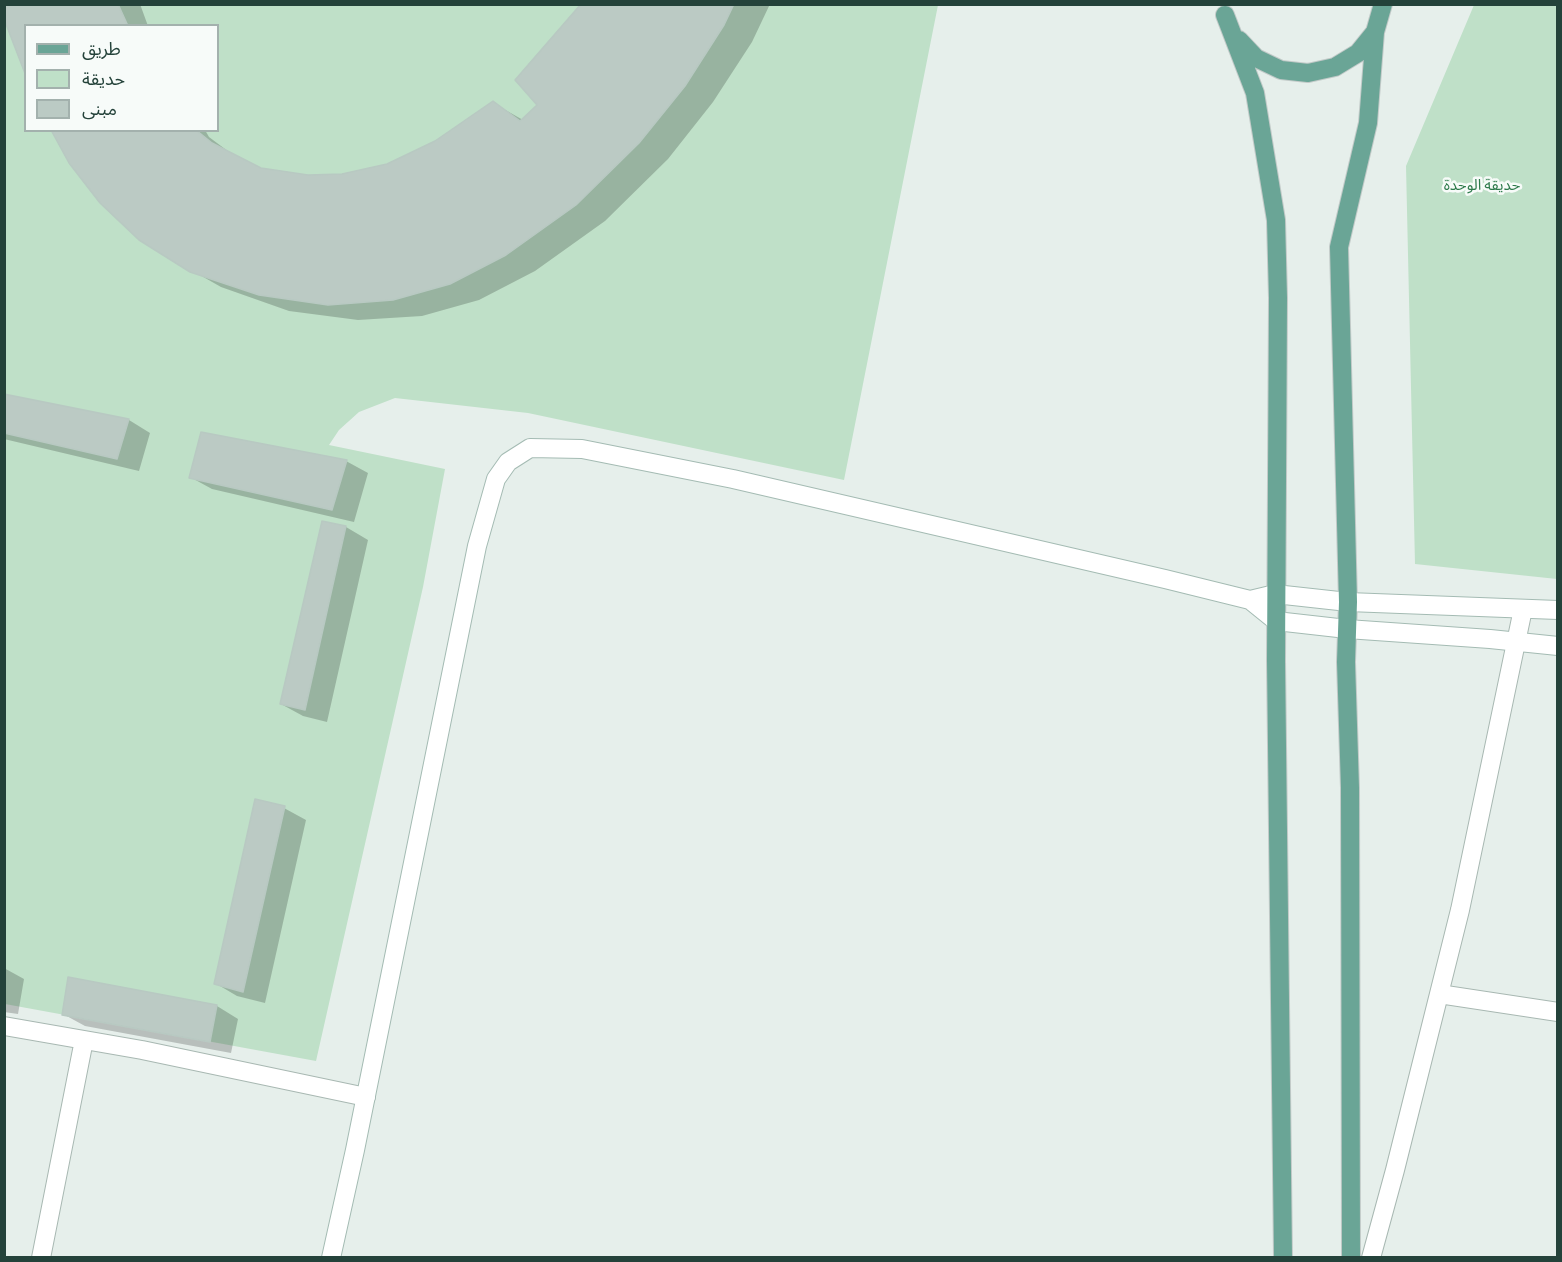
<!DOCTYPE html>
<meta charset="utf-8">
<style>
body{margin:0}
#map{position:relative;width:1562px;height:1262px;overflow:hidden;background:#e6efeb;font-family:"Source Sans 3","Noto Sans Arabic",sans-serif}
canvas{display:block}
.frame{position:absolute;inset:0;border:6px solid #24423a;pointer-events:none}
.legend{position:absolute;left:24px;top:24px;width:195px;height:108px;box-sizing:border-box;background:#f7fbf9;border:2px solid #a3b1ad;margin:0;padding:8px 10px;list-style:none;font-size:18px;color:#24423a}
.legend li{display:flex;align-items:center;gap:12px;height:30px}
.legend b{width:30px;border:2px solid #a3b1ad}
</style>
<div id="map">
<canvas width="1562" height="1262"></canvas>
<div class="frame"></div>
<ul class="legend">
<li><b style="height:8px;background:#6aa596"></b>طريق</li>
<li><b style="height:16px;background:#bfe0c8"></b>حديقة</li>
<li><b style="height:16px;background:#bbcac4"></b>مبنى</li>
</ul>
</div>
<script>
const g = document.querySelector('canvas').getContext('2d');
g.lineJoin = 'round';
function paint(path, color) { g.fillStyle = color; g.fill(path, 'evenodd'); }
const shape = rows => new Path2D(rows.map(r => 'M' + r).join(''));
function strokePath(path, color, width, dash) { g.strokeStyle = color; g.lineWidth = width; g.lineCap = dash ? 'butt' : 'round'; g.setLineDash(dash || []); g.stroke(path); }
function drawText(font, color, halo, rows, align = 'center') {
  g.font = font + ' "Source Sans 3","Noto Sans Arabic",sans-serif'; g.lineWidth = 5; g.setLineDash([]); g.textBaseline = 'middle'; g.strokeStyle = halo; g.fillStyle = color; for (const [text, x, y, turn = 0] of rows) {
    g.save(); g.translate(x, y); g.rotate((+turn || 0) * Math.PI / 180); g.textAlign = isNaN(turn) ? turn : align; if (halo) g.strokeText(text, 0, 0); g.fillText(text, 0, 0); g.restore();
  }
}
paint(shape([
 [4,5,938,5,844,480,528,413,395,398,359,412,339,430,329,445,445,469,423,587,316,1061,5,1004],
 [26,26,218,26,218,130,26,130],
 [1474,5,1557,5,1557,579,1415,564,1406,166]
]), '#bfe0c8');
paint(shape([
 [4,4,140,4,148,26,26,26],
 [583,4,770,4,752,42,713,102,668,159,605,221,535,271,479,300,422,316,358,320,289,311,221,287,191,270,52,130,205,130,209,137,233,155,261,169,308,177,342,176,388,166,436,142,493,103,523,120,539,105],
 [4,396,129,420,150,433,139,471,4,439],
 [346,461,368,473,354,522,212,489,190,477],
 [324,522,346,527,368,540,327,722,303,716,281,704],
 [284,808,306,820,265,1003,237,996,215,983],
 [4,968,24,979,18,1014,4,1012],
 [217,1006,238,1019,231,1053,85,1026,63,1014]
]), '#0003');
const building = shape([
 [4,4,118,4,128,26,26,26,26,76,4,19,4,4],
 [581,4,734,4,724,25,685,86,639,143,576,205,506,255,450,284,393,300,328,305,259,295,190,272,139,240,100,203,69,163,51,130,196,130,212,143,261,168,308,175,342,174,387,164,435,141,493,101,520,121,537,105,515,80,581,4],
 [4,394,129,419,117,459,4,433,4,394],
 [201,432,347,460,332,510,189,478,201,432],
 [322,521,346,526,305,710,280,704,322,521],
 [255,799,285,806,243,992,214,984,255,799],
 [68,977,217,1005,210,1042,62,1015,68,977]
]);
paint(building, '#bbcac4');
strokePath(building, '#b8c9c2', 1.5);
const street = shape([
 [1439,994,1558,1012],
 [4,1026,142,1050,366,1097],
 [41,1258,84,1040],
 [1371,1258,1395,1170,1460,910,1523,609]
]);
const secondary = shape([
 [1250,600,1275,594,1348,602,1558,610],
 [331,1258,355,1150,477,546,496,479,508,462,530,448,582,449,733,479,1165,579,1250,600,1276,621,1347,629,1490,639,1558,646]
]);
const primary = shape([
 [1225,15,1255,93,1276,220,1278,298,1276,660,1283,1258],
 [1239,40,1256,58,1281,70,1308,73,1335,67,1358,53,1375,32,1383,4],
 [1351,1258,1350,788,1346,662,1348,602,1339,247,1368,123,1375,32]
]);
strokePath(street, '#a8b8b2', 20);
strokePath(secondary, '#a4bbb3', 20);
strokePath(primary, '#c2cac8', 20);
strokePath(street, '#fff', 18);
strokePath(secondary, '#fff', 18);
strokePath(primary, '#6aa596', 18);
drawText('15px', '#2d7a4b', '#f7fbf9', [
 ["حديقة الوحدة",1482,187]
]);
</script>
